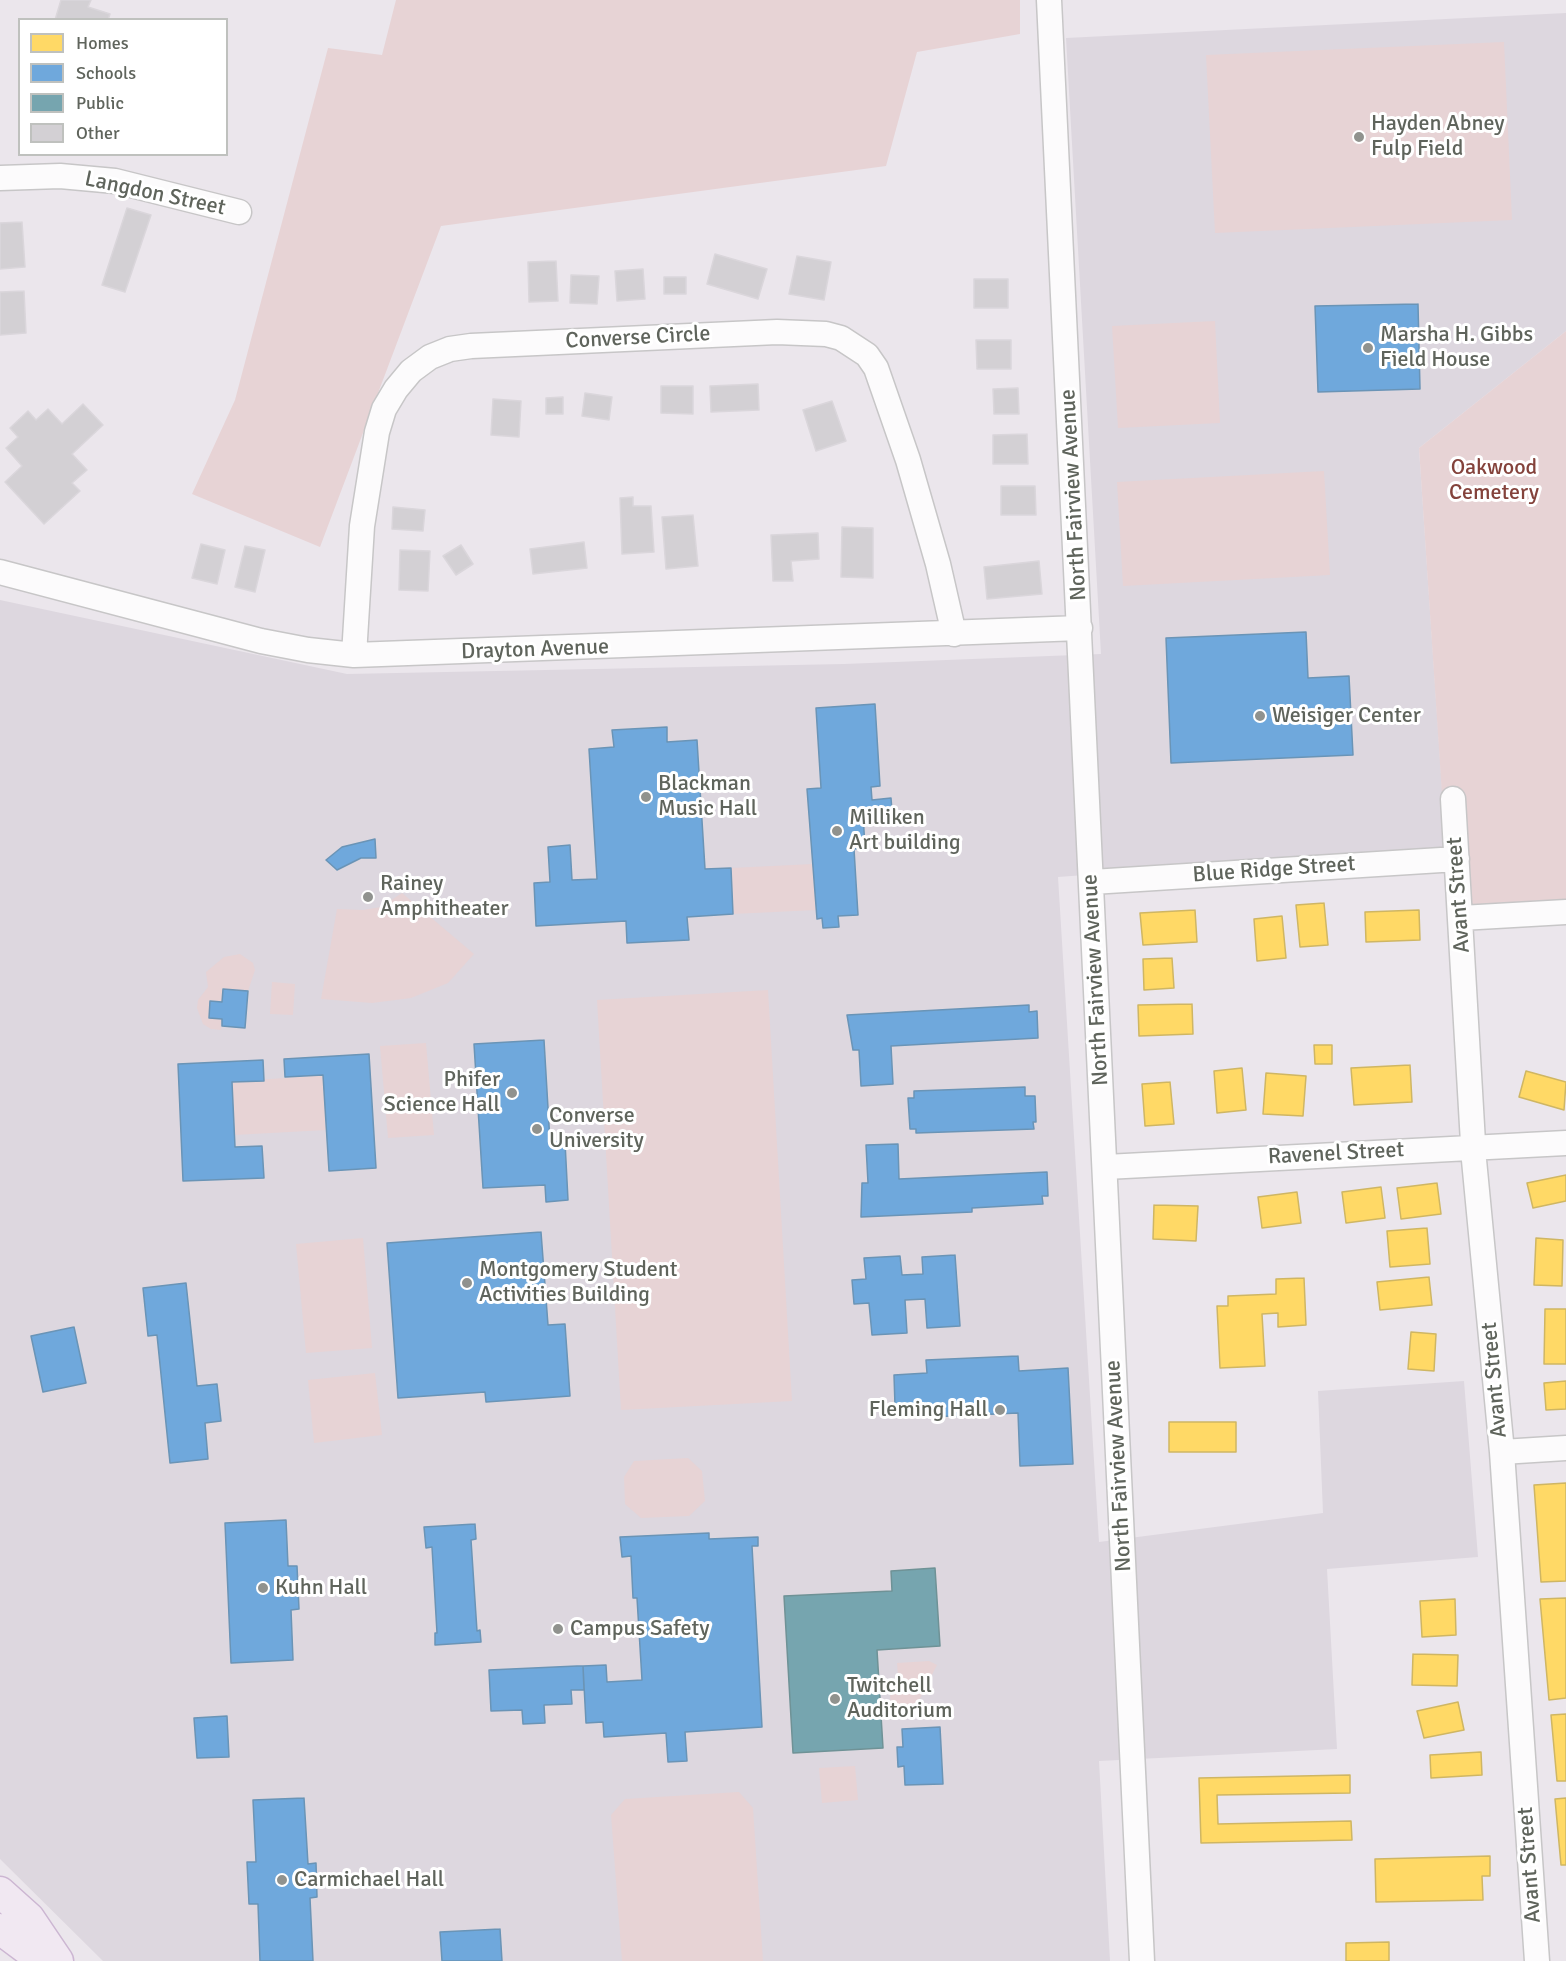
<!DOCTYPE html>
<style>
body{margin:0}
#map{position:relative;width:1566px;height:1961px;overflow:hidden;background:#ebe6ec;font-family:Signika,sans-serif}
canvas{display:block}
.legend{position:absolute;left:18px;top:18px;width:210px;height:138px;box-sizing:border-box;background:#fff;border:2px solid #bfc1be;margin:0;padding:8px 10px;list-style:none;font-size:18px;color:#5f645c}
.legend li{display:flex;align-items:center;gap:12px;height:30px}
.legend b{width:30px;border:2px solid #bfc1be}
</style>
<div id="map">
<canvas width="1566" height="1961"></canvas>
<ul class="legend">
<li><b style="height:16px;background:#ffd966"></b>Homes</li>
<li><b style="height:16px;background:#6fa8dc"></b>Schools</li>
<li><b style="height:16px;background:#76a5af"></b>Public</li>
<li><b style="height:16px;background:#d3d0d4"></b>Other</li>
</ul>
</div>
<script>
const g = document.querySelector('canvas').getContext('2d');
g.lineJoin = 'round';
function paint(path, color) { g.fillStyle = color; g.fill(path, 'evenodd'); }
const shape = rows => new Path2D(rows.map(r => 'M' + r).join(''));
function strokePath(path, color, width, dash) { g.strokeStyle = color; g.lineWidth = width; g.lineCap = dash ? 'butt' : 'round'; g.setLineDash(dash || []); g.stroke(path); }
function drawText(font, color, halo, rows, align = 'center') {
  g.font = font + ' Signika,sans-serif'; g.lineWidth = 6; g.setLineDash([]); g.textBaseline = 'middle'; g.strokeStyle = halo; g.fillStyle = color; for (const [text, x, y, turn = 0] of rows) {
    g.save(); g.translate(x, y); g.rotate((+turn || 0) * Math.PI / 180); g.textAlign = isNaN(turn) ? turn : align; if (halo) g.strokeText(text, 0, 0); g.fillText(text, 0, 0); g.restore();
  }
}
paint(shape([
 [1566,13,1566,331,1419,448,1446,848,1058,877,1099,1542,1323,1513,1318,1391,1464,1381,1478,1557,1327,1569,1337,1749,1099,1761,1110,1961,103,1961,0,1859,0,600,347,674,844,664,1101,654,1066,38]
]), '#ddd7df');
paint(shape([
 [396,0,1020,0,1020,34,917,52,886,166,441,226,320,547,192,494,235,400,328,48,382,55],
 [1504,42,1512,220,1215,233,1206,55],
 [1215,321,1220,423,1118,428,1112,326],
 [1566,331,1566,907,1450,915,1419,448],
 [1324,471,1330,575,1123,586,1117,482],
 [813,864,816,910,733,914,731,868],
 [402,893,474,954,448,983,411,998,372,1003,321,999,337,909,363,910,381,907],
 [240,954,253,963,255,970,248,991,223,989,222,1002,210,1001,209,1018,222,1019,221,1030,211,1029,203,1024,197,1008,198,1000,208,987,206,972,224,957],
 [272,982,295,984,293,1015,270,1014],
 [768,990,792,1401,621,1410,597,1000],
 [426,1043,434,1135,388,1138,380,1046],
 [323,1075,326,1130,234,1135,232,1082],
 [363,1238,372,1348,306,1353,296,1244],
 [375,1373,382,1435,314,1443,308,1380],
 [688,1458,702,1471,705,1501,689,1516,641,1518,625,1504,624,1477,634,1461],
 [929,1661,937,1665,912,1714,892,1714,890,1696,898,1676,897,1663],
 [855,1766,858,1800,822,1803,819,1768],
 [739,1792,753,1808,763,1961,622,1961,611,1815,625,1799]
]), '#e7d3d5');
const homes = shape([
 [1324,903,1328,945,1300,947,1296,905,1324,903],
 [1195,910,1197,942,1143,945,1140,913,1195,910],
 [1419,910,1420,940,1366,942,1365,912,1419,910],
 [1282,916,1286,958,1257,961,1254,919,1282,916],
 [1172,958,1174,988,1144,990,1143,959,1172,958],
 [1192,1004,1193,1034,1139,1036,1138,1005,1192,1004],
 [1314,1045,1332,1045,1332,1064,1315,1064,1314,1045],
 [1410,1065,1412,1102,1354,1105,1351,1068,1410,1065],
 [1242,1068,1246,1110,1217,1113,1214,1071,1242,1068],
 [1526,1071,1566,1082,1564,1110,1519,1097,1526,1071],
 [1266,1073,1306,1076,1303,1116,1263,1114,1266,1073],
 [1170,1082,1174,1124,1145,1126,1142,1084,1170,1082],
 [1566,1175,1566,1201,1533,1208,1527,1183,1566,1175],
 [1437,1183,1441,1214,1401,1219,1397,1188,1437,1183],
 [1381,1187,1385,1218,1346,1223,1342,1192,1381,1187],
 [1297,1192,1301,1223,1262,1228,1258,1197,1297,1192],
 [1154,1205,1198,1206,1196,1241,1153,1239,1154,1205],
 [1427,1228,1430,1264,1390,1267,1387,1231,1427,1228],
 [1536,1238,1563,1240,1562,1286,1534,1285,1536,1238],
 [1429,1277,1432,1305,1380,1310,1377,1282,1429,1277],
 [1304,1278,1306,1325,1278,1327,1278,1313,1262,1314,1265,1366,1220,1368,1217,1306,1228,1306,1228,1296,1276,1294,1276,1279,1304,1278],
 [1545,1309,1566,1309,1566,1364,1544,1364,1545,1309],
 [1411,1332,1436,1334,1434,1371,1408,1369,1411,1332],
 [1566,1381,1566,1409,1546,1410,1544,1383,1566,1381],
 [1169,1422,1236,1422,1236,1452,1169,1452,1169,1422],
 [1566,1483,1566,1581,1541,1582,1534,1485,1566,1483],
 [1566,1598,1566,1698,1549,1700,1540,1599,1566,1598],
 [1455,1599,1456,1635,1422,1637,1420,1601,1455,1599],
 [1413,1654,1458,1655,1457,1686,1412,1685,1413,1654],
 [1458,1702,1464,1730,1424,1738,1417,1711,1458,1702],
 [1566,1714,1566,1781,1557,1781,1551,1715,1566,1714],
 [1481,1752,1482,1775,1431,1778,1430,1755,1481,1752],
 [1350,1775,1350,1793,1217,1795,1218,1824,1351,1821,1352,1840,1201,1843,1199,1778,1350,1775],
 [1566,1798,1566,1865,1561,1865,1555,1799,1566,1798],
 [1490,1856,1490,1876,1482,1876,1483,1900,1376,1902,1375,1859,1490,1856],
 [1389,1942,1389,1961,1346,1961,1346,1943,1389,1942]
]);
paint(homes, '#ffd966');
strokePath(homes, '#cfb663', 1.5);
const schools = shape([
 [1418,304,1420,389,1318,392,1315,306,1418,304],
 [1306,632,1308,678,1349,676,1353,755,1171,763,1166,638,1306,632],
 [875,704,880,786,871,787,872,800,891,798,892,811,863,813,865,848,854,849,858,915,838,916,839,927,823,928,822,918,817,919,807,789,821,788,816,708,875,704],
 [667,727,667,742,697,740,705,869,731,868,733,914,687,917,689,940,627,943,626,921,536,926,534,883,550,882,548,847,570,845,572,880,597,879,589,749,614,747,612,730,667,727],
 [375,839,376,858,361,858,337,870,326,860,342,847,375,839],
 [223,989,248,991,245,1028,222,1026,222,1019,209,1018,210,1001,222,1002,223,989],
 [1029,1005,1029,1012,1037,1011,1038,1038,891,1046,893,1084,861,1086,859,1050,853,1050,847,1015,1029,1005],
 [544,1040,550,1142,565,1142,568,1200,546,1202,545,1185,483,1188,474,1044,544,1040],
 [369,1054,376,1168,329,1171,323,1075,285,1077,284,1059,369,1054],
 [263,1060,264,1081,232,1082,235,1147,262,1146,264,1178,183,1181,178,1064,263,1060],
 [1025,1087,1025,1096,1035,1096,1036,1122,1033,1122,1034,1129,916,1133,916,1129,910,1129,908,1098,914,1098,914,1091,1025,1087],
 [898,1144,899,1179,1047,1172,1048,1196,1042,1196,1043,1204,972,1208,972,1212,861,1217,862,1183,868,1183,866,1145,898,1144],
 [541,1232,548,1325,565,1324,570,1396,486,1402,485,1392,398,1398,387,1243,541,1232],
 [955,1255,960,1326,927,1328,925,1299,905,1300,907,1333,872,1335,869,1303,854,1304,852,1280,866,1279,864,1258,900,1256,902,1275,923,1274,922,1257,955,1255],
 [186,1283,197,1386,217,1384,221,1421,205,1423,208,1459,170,1463,157,1335,148,1336,143,1288,186,1283],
 [74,1327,86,1383,43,1392,31,1336,74,1327],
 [1018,1356,1019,1371,1068,1368,1073,1464,1020,1466,1018,1413,930,1417,930,1404,895,1406,894,1375,927,1373,926,1360,1018,1356],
 [286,1520,288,1566,297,1566,299,1609,291,1610,293,1660,231,1663,225,1523,286,1520],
 [475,1524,476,1539,471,1540,477,1631,480,1630,481,1642,435,1645,435,1633,437,1633,432,1547,426,1548,424,1527,475,1524],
 [709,1533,709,1539,758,1537,758,1546,752,1546,762,1727,685,1732,687,1761,668,1762,666,1733,604,1737,603,1722,586,1723,583,1666,606,1665,607,1682,642,1680,637,1598,633,1598,631,1556,622,1557,620,1537,709,1533],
 [577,1666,583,1666,584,1690,571,1690,572,1704,544,1705,545,1723,523,1724,522,1710,491,1711,489,1670,577,1666],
 [227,1716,229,1757,197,1758,194,1718,227,1716],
 [940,1727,943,1784,905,1785,904,1766,898,1767,897,1747,903,1747,902,1729,940,1727],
 [304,1798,308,1864,316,1863,317,1897,310,1898,313,1961,260,1961,258,1904,249,1904,247,1862,256,1862,253,1800,304,1798],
 [500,1929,502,1961,442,1961,440,1932,500,1929]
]);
paint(schools, '#6fa8dc');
strokePath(schools, '#6a94b6', 1.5);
const public = shape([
 [935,1568,940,1646,877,1650,883,1748,793,1753,784,1596,892,1591,891,1571,935,1568]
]);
paint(public, '#76a5af');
strokePath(public, '#6f9296', 1.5);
const building = shape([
 [61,0,91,0,88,7,110,14,108,20,55,20,61,0],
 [127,208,151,215,125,292,102,285,127,208],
 [22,222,25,267,0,269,0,223,22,222],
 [715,254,767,269,758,299,707,284,715,254],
 [797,256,831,262,824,300,789,294,797,256],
 [556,261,558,301,529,302,528,262,556,261],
 [643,269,645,299,617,301,615,271,643,269],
 [571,275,599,276,597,304,570,303,571,275],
 [664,277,686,277,686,294,664,294,664,277],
 [974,279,1008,279,1008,308,974,308,974,279],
 [24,291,26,333,0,335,0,292,24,291],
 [976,340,1011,340,1011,369,977,369,976,340],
 [758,384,759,410,711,412,710,386,758,384],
 [661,386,693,386,693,414,661,413,661,386],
 [1018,388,1019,414,994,414,993,389,1018,388],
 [585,393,612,397,609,420,582,416,585,393],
 [563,397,563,414,546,414,546,398,563,397],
 [493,399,521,401,519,437,491,435,493,399],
 [832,401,846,441,816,451,803,410,832,401],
 [83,404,103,425,72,454,87,470,72,483,80,491,44,524,5,482,22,466,6,448,18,437,10,428,28,411,36,420,48,409,62,424,83,404],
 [1027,434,1028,464,993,464,993,435,1027,434],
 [1001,486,1035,486,1036,515,1001,515,1001,486],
 [633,497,633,506,651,506,654,552,622,554,620,498,633,497],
 [393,507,425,510,423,531,392,529,393,507],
 [693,515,698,566,666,569,662,517,693,515],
 [842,527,873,528,873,578,841,577,842,527],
 [818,533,819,559,791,561,793,581,773,581,771,535,818,533],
 [584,542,587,568,533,574,530,549,584,542],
 [201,544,225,550,217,584,192,578,201,544],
 [461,545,473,564,456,575,443,556,461,545],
 [245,546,265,550,255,592,235,587,245,546],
 [400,550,430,551,428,591,399,590,400,550],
 [1039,561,1042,594,987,599,984,567,1039,561]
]);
paint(building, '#d3d0d4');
strokePath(building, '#dad6db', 1.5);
const minor = shape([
 [1049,0,1142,1961],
 [0,178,60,176,115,181,239,212],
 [0,572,261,641,308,650,354,655,1080,628],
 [354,655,362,526,377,432,384,409,396,389,411,371,430,357,450,349,471,346,777,332,826,334,841,338,867,355,876,368,908,460,938,564,954,634],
 [1453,799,1474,1160,1502,1452,1537,1961],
 [1092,882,1457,859],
 [1461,918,1566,912],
 [1106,1167,1566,1143],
 [1502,1452,1566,1448]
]);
const major = shape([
 [0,1892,29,1918,58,1961],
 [0,1929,43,1961]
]);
strokePath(minor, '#c7c6c7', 27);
strokePath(major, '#ccb6d2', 33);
strokePath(minor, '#fcfbfc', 24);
strokePath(major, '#f1e8f2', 30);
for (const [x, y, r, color] of [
 [1359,137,6,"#90928e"],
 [1368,348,6,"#90928e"],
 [1260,716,6,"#90928e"],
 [646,797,6,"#90928e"],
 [837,831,6,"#90928e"],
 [368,897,6,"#90928e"],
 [512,1093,6,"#90928e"],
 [537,1129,6,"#90928e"],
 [467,1283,6,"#90928e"],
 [1000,1410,6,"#90928e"],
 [263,1588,6,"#90928e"],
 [558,1629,6,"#90928e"],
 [835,1699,6,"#90928e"],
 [282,1880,6,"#90928e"]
]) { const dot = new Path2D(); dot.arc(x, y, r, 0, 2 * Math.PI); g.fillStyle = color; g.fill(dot); strokePath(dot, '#fff', 2); }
drawText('22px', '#5f645c', '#fff', [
 ["Hayden Abney",1371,124],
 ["Fulp Field",1371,149],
 ["Marsha H. Gibbs",1380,335],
 ["Field House",1380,360],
 ["Weisiger Center",1272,716],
 ["Blackman",658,784],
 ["Music Hall",658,809],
 ["Milliken",849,818],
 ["Art building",849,843],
 ["Rainey",380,884],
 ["Amphitheater",380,909],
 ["Phifer",500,1080,"right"],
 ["Science Hall",500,1105,"right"],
 ["Converse",549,1116],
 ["University",549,1141],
 ["Montgomery Student",479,1270],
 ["Activities Building",479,1295],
 ["Fleming Hall",988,1410,"right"],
 ["Kuhn Hall",275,1588],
 ["Campus Safety",570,1629],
 ["Twitchell",847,1686],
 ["Auditorium",847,1711],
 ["Carmichael Hall",294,1880]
], 'left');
drawText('22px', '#5f645c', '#fff', [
 ["Langdon Street",155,194,12],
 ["Converse Circle",638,338,-3],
 ["North Fairview Avenue",1074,495,-93],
 ["Drayton Avenue",535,650,-2],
 ["Blue Ridge Street",1274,870,-4],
 ["Avant Street",1459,895,-94],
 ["North Fairview Avenue",1096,980,-93],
 ["Ravenel Street",1336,1154,-3],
 ["Avant Street",1495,1380,-95],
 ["North Fairview Avenue",1119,1466,-93],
 ["Avant Street",1530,1865,-94]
]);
drawText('22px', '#84423b', '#fff', [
 ["Oakwood",1494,468],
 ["Cemetery",1494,493]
]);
</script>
